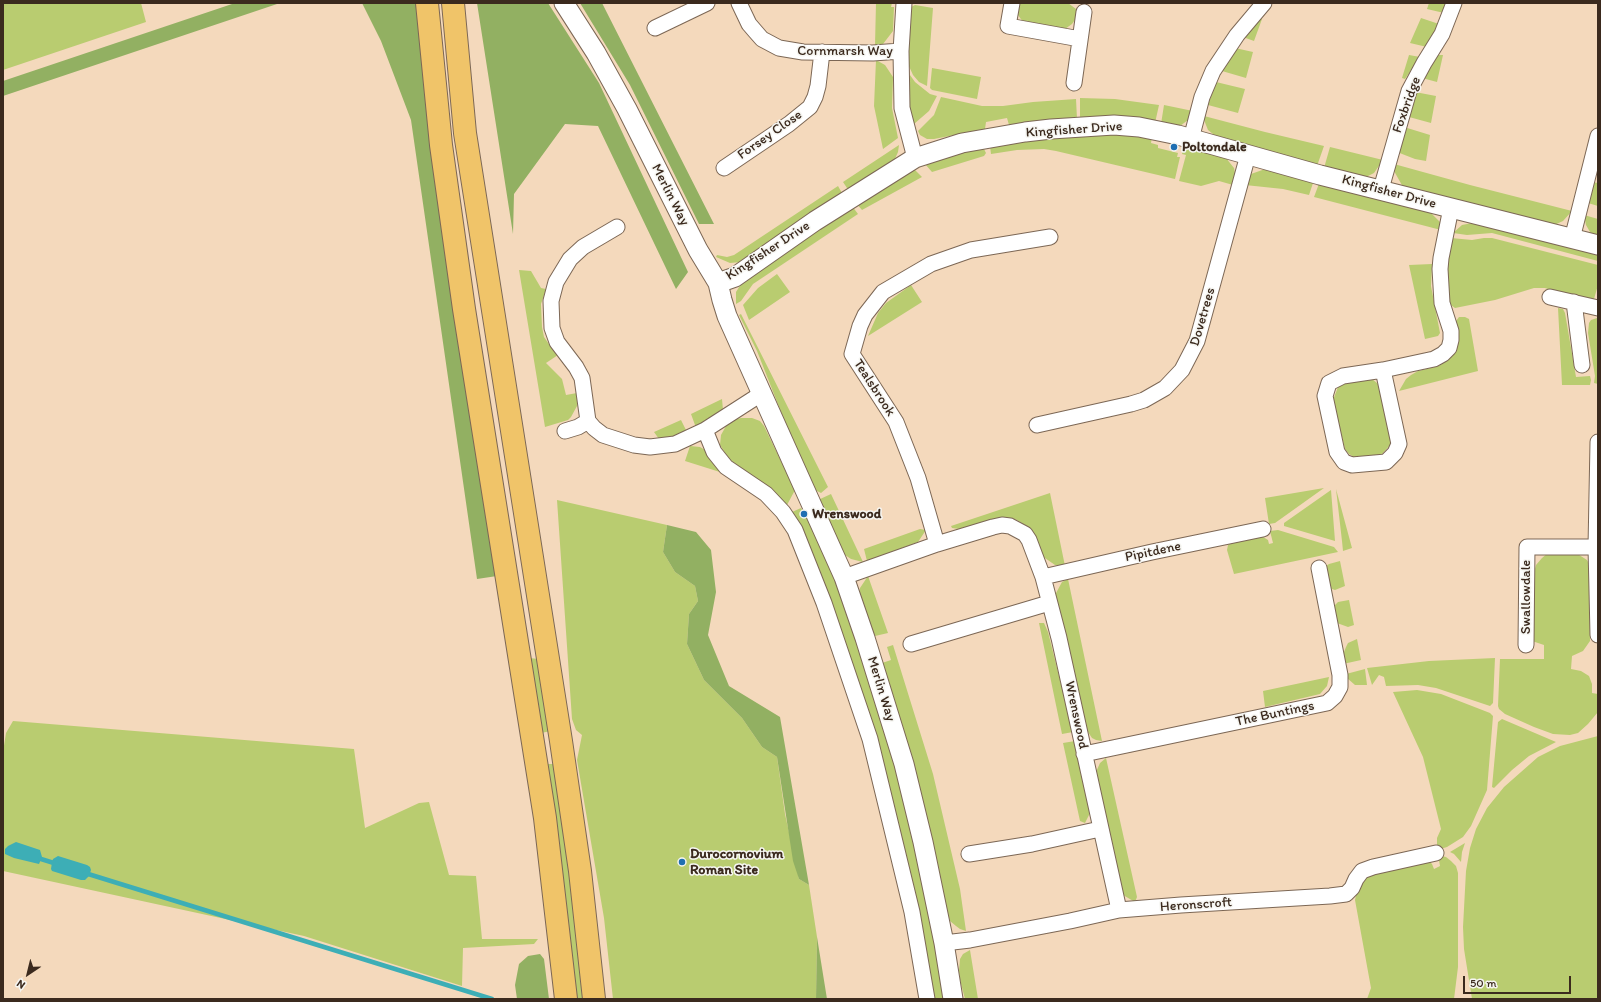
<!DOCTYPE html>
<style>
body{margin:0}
#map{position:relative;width:1601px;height:1002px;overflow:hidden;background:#f4d9bc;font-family:Itim,sans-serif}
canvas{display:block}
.frame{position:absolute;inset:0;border:4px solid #3b2a1e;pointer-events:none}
.north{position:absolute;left:8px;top:954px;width:40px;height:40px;-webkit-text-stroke:3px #f6f6f2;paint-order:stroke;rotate:215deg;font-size:11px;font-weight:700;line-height:16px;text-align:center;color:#3b2a1e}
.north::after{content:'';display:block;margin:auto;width:14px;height:18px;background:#3b2a1e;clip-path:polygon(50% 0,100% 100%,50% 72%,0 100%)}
.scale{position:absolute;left:1463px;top:976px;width:108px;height:18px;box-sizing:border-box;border:2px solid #3b2a1e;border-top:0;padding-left:5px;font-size:12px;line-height:14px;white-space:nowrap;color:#3b2a1e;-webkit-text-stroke:3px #f6f6f2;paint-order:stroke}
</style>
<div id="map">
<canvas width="1601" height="1002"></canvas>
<div class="frame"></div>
<div class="north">N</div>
<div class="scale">50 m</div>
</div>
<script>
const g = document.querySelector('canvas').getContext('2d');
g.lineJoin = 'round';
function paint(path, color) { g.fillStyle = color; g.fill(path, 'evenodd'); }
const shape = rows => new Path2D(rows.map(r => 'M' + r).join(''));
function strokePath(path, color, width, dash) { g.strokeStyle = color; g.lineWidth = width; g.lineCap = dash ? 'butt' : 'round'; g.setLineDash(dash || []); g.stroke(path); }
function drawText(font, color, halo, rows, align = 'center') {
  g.font = font + ' Itim,sans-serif'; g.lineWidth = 3; g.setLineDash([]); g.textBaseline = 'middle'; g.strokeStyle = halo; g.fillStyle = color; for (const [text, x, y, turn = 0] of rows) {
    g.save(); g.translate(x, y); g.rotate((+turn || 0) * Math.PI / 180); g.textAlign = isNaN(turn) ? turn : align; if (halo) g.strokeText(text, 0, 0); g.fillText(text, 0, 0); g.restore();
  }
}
paint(shape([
 [3,3,141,3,146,22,3,70],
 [876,3,892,3,891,7,894,7,893,31,883,44,877,46,875,45],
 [1018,3,1068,3,1076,9,1077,17,1072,24,1065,29,1023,22,1018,15],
 [1429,3,1447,3,1444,13,1427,9],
 [915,5,933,8,927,86,919,82,913,75,908,64,911,7],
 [1260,17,1262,19,1254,41,1243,37],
 [1421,18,1439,24,1427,47,1410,43],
 [1235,48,1253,52,1246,78,1222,71],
 [1409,55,1420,57,1405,79,1402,78],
 [1438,55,1443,55,1437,82,1422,78],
 [876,60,885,65,893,77,892,108,898,138,883,149,874,106],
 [932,68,981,77,977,99,932,90,930,88],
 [910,75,915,82,930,94,937,96,929,111,914,124,910,113,908,85],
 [1216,82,1245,89,1238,113,1208,105],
 [1415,92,1436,96,1431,123,1409,117],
 [941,97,982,106,1003,106,1033,102,1076,99,1077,119,1024,126,1009,125,1007,118,986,122,985,129,934,139,927,139,920,135,918,131,934,115],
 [1080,98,1115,99,1159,105,1155,123,1080,120],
 [1164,105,1193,111,1188,120,1180,126,1161,124],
 [1204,116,1265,132,1324,146,1317,166,1218,138,1208,130,1204,120],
 [1404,127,1430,135,1426,161,1415,159,1397,152],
 [1105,133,1152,137,1151,143,1158,145,1158,148,1178,153,1177,157,1180,157,1175,179,1056,151,1044,149,1017,150,991,154,990,146,1019,140],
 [899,145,898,152,894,161,849,189,847,188,843,182],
 [1184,145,1226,158,1234,168,1235,173,1233,185,1219,181,1201,186,1179,181,1186,155,1182,154],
 [983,147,986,153,984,156,932,172,925,164,951,154],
 [1330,147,1383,160,1374,173,1364,178,1324,168],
 [1394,164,1470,185,1572,211,1563,221,1550,227,1403,187,1394,171],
 [1268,168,1314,180,1309,195,1283,189,1245,185,1247,178,1251,174],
 [914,169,922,177,862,210,856,203],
 [1320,181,1430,212,1440,222,1441,230,1314,197],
 [1592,182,1598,183,1598,206,1588,203],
 [838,186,842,193,741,262,730,263,716,257,717,255,727,257,734,255],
 [852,206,858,214,753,284,741,301,736,304,736,292,741,284],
 [1584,215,1598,219,1598,237,1590,232,1586,225],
 [1472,223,1598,251,1598,261,1492,233,1467,235,1453,233,1462,225],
 [1451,238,1472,240,1484,238,1492,238,1598,265,1598,285,1594,299,1570,296,1545,288,1534,288,1495,300,1455,308,1448,303,1446,267],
 [1432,264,1431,286,1440,333,1438,336,1425,339,1409,265],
 [519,270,531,271,541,288,546,289,541,304,542,327,544,337,551,347,558,355,546,363,562,379,566,395,577,393,577,406,571,417,568,420,545,427],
 [777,274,790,292,749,320,743,305,758,288],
 [911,285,922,302,868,336,878,313,886,303],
 [1558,308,1563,309,1565,313,1576,377,1590,376,1591,380,1590,385,1562,385],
 [741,314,828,487,821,493,815,490,796,450,757,351,739,315],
 [1598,315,1598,384,1594,383,1595,376,1588,333,1589,323,1591,320,1597,318],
 [1459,317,1465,317,1469,319,1478,371,1399,391,1406,379,1411,375,1418,371,1439,366,1450,358,1453,354,1456,321],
 [1366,378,1372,379,1377,383,1383,390,1391,436,1391,444,1382,454,1376,456,1354,457,1349,454,1345,449,1333,400,1338,387,1343,383],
 [722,399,723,410,698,427,695,425,691,414],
 [741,418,752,418,760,421,764,426,795,490,787,505,775,493,729,459,720,445,721,435,726,426,730,421],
 [681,420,687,432,666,439,659,439,654,432],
 [690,446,700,447,707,451,723,473,685,461],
 [1324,488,1275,523,1269,524,1265,498],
 [1336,489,1352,548,1343,551,1342,541],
 [1331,490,1335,541,1284,526,1284,523],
 [1050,493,1065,566,1055,565,1042,556,1033,532,1028,527,1017,520,1011,518,998,518,959,529,952,528,951,526],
 [831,494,863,562,851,559,845,555,841,549,818,500],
 [557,500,667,525,663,552,675,572,695,586,698,601,689,614,687,644,704,680,742,718,762,747,777,757,785,814,799,879,809,885,817,937,816,999,613,999,604,918,577,760,582,735,576,730,572,719],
 [801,508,816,534,854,628,874,694,898,779,926,895,946,999,933,999,920,924,792,512],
 [920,529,926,530,918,542,867,561,864,549],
 [1278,530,1334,547,1338,552,1234,574,1227,550,1228,545,1231,542,1260,535,1268,540,1269,544,1273,543,1270,531],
 [1548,553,1576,553,1587,560,1589,564,1590,641,1583,651,1572,656,1571,669,1581,671,1589,676,1592,684,1592,693,1598,694,1598,712,1588,724,1578,733,1570,735,1553,734,1534,727,1505,714,1499,709,1498,706,1500,659,1544,659,1544,645,1532,641,1533,576,1536,565,1542,558],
 [1340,561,1345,586,1335,590,1332,589,1329,587,1326,566,1329,564],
 [868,576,888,633,875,636,859,593,860,588],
 [1068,579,1102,741,1096,740,1092,738,1088,732,1085,722,1055,595,1062,582],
 [1349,600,1354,625,1348,627,1337,623,1333,607,1338,602],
 [1039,623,1044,623,1048,632,1073,732,1062,734],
 [1357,639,1361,660,1343,664,1344,652,1346,647,1348,643],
 [893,645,933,774,960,889,966,931,960,929,956,926,950,921,948,914,930,831,907,744,882,663,891,660,887,647],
 [529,658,539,659,551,731,541,733],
 [1495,658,1493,703,1490,706,1436,688,1418,685,1386,686,1384,677,1379,675,1372,685,1367,668,1429,661],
 [1365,669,1367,685,1355,685,1347,678,1346,674],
 [1329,677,1327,686,1320,694,1265,707,1263,691],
 [1417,690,1441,694,1490,713,1493,716,1487,790,1471,826,1463,837,1447,847,1437,850,1437,838,1441,829,1423,757,1393,692],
 [1502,719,1556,742,1529,756,1512,770,1494,788,1492,787,1498,722],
 [13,721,354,749,365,828,419,803,429,802,449,875,476,876,482,939,538,939,534,944,463,948,462,986,304,936,3,871,3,752,6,733],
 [1598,736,1598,999,1472,999,1464,949,1463,927,1466,871,1470,848,1476,829,1487,808,1504,787,1538,757,1560,746],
 [1075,741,1090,809,1089,815,1085,823,1080,821,1063,743],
 [1106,758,1137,897,1135,902,1123,895,1120,889,1096,772,1100,763],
 [546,764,557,764,586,999,576,999],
 [1465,843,1462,852,1461,862,1454,854,1450,852],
 [1438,855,1446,857,1451,861,1456,866,1458,873,1458,967,1454,999,1367,999,1371,988,1355,900,1358,886,1364,874,1428,860,1432,864,1434,869,1440,866],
 [970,950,978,999,965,999,960,980,959,971,960,959,963,954]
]), '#b9cc70');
paint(shape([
 [235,3,280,3,3,96,3,81],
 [362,3,418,3,497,576,477,579,411,120,381,41],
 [477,3,548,3,599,83,688,272,676,289,598,126,565,124,514,194,513,234],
 [580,3,602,3,714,224,699,224,630,85],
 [667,525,696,532,711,550,716,592,708,635,729,686,780,717,809,885,799,879,793,861,777,757,762,747,742,718,704,680,687,644,689,614,698,601,695,586,675,572,663,552],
 [817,937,827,999,816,999],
 [540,954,544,959,549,999,517,999,515,985,519,964,528,956]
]), '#92b062');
paint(shape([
 [16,842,40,850,42,857,39,864,14,858,5,854,5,849,8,846],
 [58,856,87,865,90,867,91,870,89,876,85,880,81,880,52,871,51,869,52,862,53,859]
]), '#3daeb6');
strokePath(shape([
 [41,859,57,864],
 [85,873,492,999]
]), '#3daeb6', 4.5);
const minor = shape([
 [739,3,749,24,755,31,762,39,779,48,803,52,873,53,901,51],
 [904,3,901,51,902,108,915,158],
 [1012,3,1008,26,1080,39],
 [655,28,707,3],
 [1074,83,1084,12],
 [1191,139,1202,97,1213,71,1237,35,1264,3],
 [724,168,789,124,810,107,815,97,818,86,822,52],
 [1381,189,1409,91,1424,63,1442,34,1454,3],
 [617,227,583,247,570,259,556,282,551,301,552,328,557,342,576,367,582,378,588,421,594,428,603,435,634,445,650,447,675,444,705,430,714,452,726,467,766,494,783,512,795,530,824,603,870,739,912,912,927,999],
 [1572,239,1598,136],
 [1550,297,1598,308],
 [1574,302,1582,365],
 [1383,370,1343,376,1329,383,1325,396,1337,452,1344,462,1352,465,1386,462,1395,453,1399,444,1383,370,1434,359,1443,354,1449,348,1451,340,1451,331,1442,303,1440,269,1441,258,1451,208],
 [1037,425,1131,404,1144,400,1165,388,1182,370,1197,341,1248,155],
 [705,430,761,394],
 [565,431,578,427,588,421],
 [1598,442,1596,547,1598,635],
 [937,544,918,478,896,422,852,354,860,326,865,315,883,292,931,264,971,250,1050,237],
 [844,577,937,544,993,527,1002,525,1010,526,1025,534,1029,540,1043,577,1059,638,1119,910],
 [1043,577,1152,552,1263,529],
 [911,644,1049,603],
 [1526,645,1527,547,1596,547],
 [1084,754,1327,703,1335,696,1340,687,1340,675,1319,568],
 [969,854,1032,844,1100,829],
 [944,943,970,940,1070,921,1119,910,1181,905,1330,896,1346,894,1352,888,1356,879,1362,871,1373,867,1436,853]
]);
const tertiary = shape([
 [564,3,596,53,627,109,698,250,718,283,722,300,727,316,844,577,865,638,904,764,923,842,944,943,953,999],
 [718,283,735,277,815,221,915,158,962,143,1025,132,1051,129,1114,125,1139,127,1178,135,1320,175,1598,245]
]);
const trunk = shape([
 [427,3,441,145,464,309,545,818,566,999],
 [453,3,465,133,561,741,580,871,594,999]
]);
strokePath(minor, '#7c6755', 17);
strokePath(tertiary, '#7c6755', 21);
strokePath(trunk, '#7c6755', 24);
strokePath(minor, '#fff', 15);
strokePath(tertiary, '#fff', 19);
strokePath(trunk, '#f0c469', 22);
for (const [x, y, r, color] of [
 [1174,147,4,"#1f6fb2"],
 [804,514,4,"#1f6fb2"],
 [682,862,4,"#1f6fb2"]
]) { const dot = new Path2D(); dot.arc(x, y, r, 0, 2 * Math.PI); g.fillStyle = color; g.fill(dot); strokePath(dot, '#f6f6f2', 1.5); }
drawText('14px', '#3b2a1e', '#f6f6f2', [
 ["Cornmarsh Way",845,51],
 ["Foxbridge",1407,105,-70],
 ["Kingfisher Drive",1074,130,-4],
 ["Forsey Close",770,135,-35],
 ["Kingfisher Drive",1389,192,15],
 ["Merlin Way",670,195,63],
 ["Kingfisher Drive",768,251,-33],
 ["Dovetrees",1203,317,-74],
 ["Tealsbrook",874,388,57],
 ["Pipitdene",1153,552,-12],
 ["Swallowdale",1526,597,-90],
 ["Merlin Way",881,689,73],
 ["The Buntings",1275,714,-12],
 ["Wrenswood",1076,715,78],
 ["Heronscroft",1196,905,-4]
]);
drawText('bold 14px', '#3b2a1e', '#f6f6f2', [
 ["Poltondale",1182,147],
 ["Wrenswood",812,514],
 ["Durocornovium",690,854],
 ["Roman Site",690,870]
], 'left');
</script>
